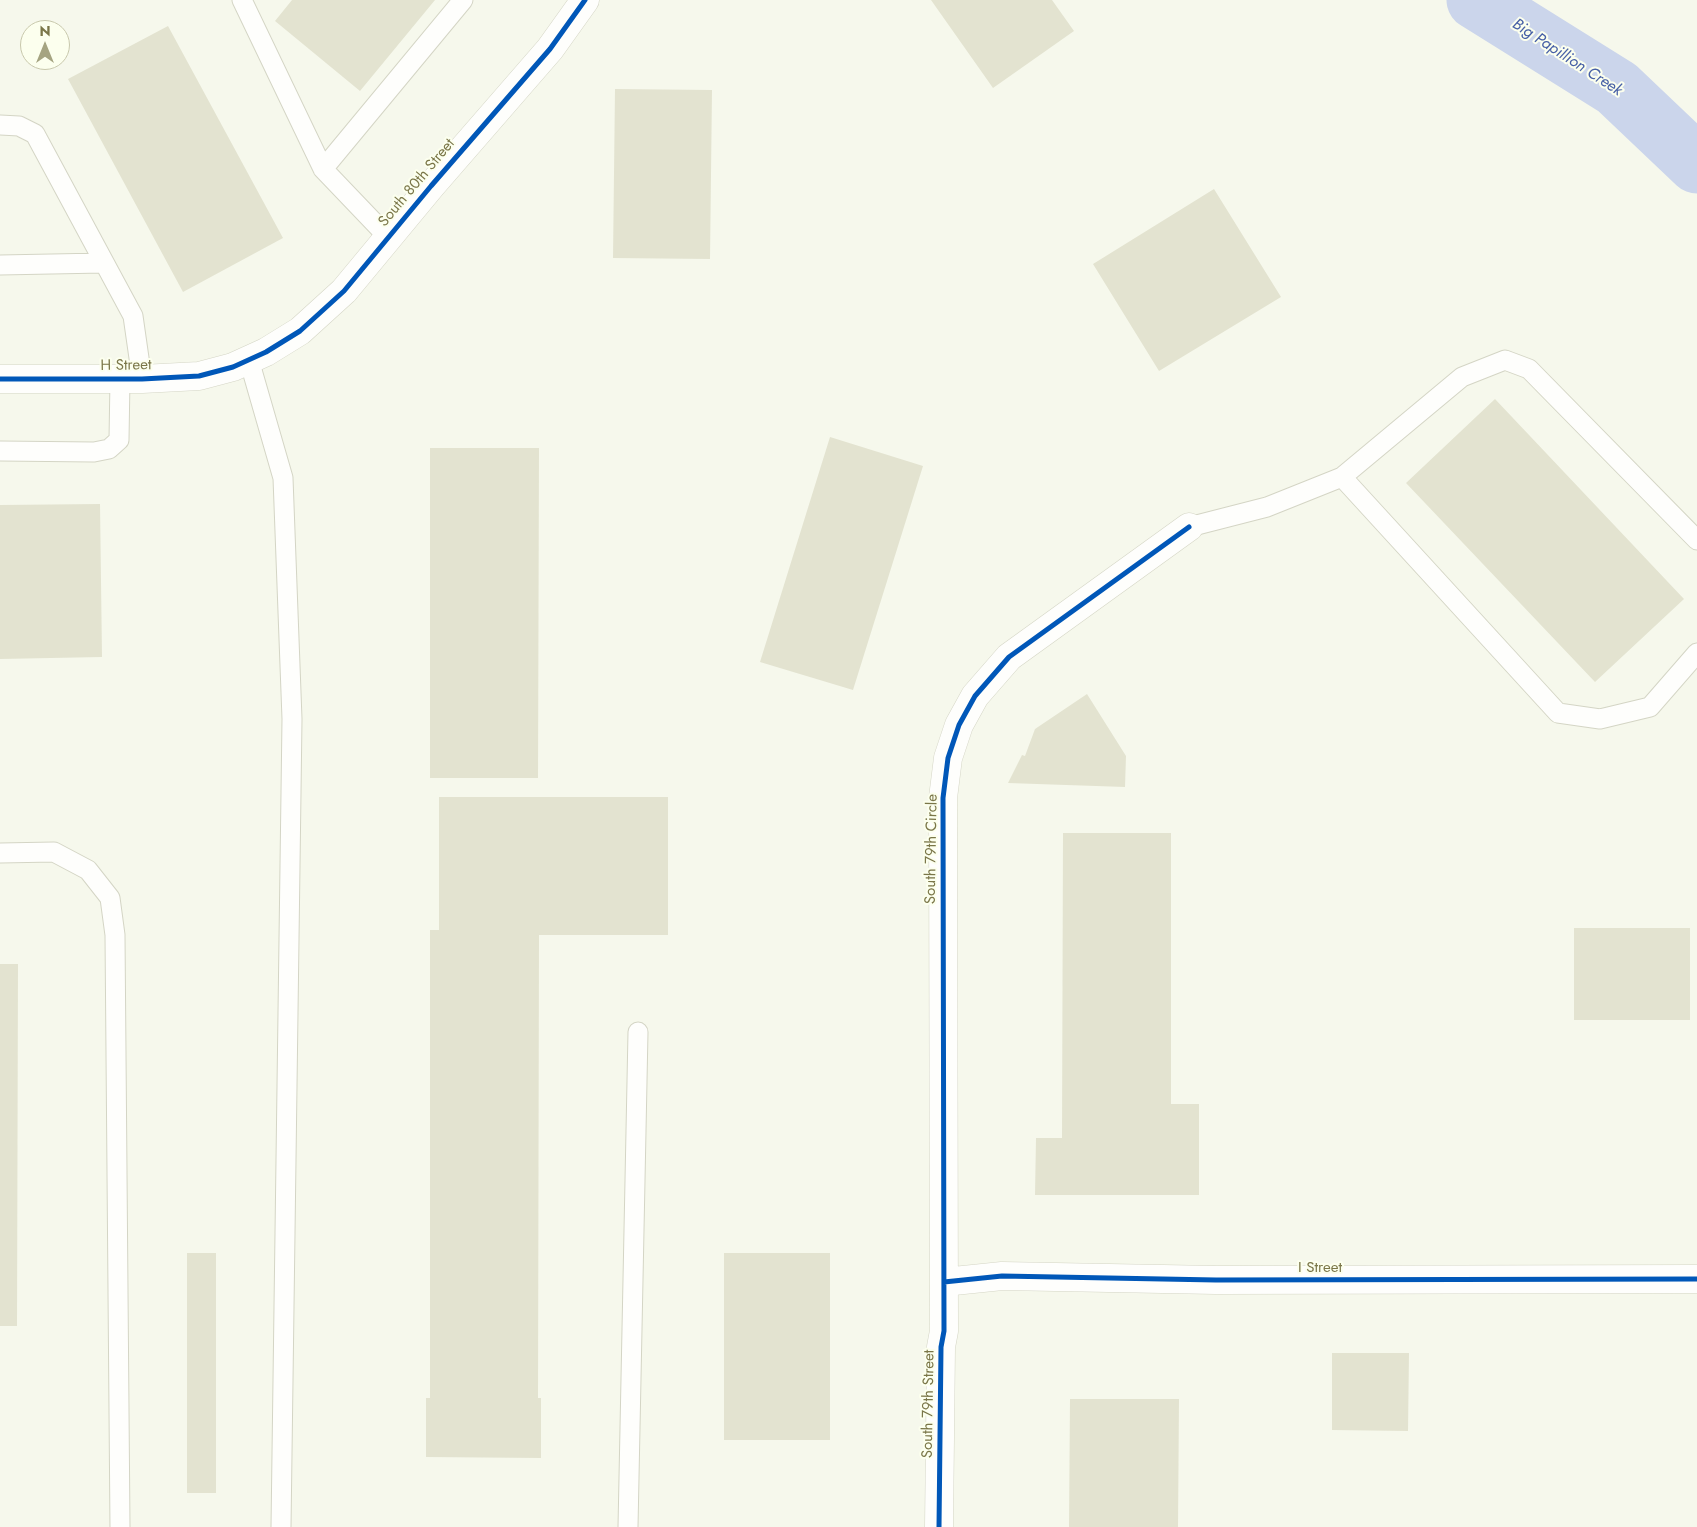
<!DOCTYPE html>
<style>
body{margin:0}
#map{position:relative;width:1697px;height:1527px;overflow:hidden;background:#f6f8ec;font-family:Jost,sans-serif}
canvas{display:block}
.north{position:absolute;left:20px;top:20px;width:50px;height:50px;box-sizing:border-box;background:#fcffee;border:1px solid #c8c8ac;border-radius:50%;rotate:0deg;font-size:14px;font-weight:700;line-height:20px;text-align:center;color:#7a7648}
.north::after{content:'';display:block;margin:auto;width:18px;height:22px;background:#a5a481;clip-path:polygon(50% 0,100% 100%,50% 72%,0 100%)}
</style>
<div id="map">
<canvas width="1697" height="1527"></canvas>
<div class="north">N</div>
</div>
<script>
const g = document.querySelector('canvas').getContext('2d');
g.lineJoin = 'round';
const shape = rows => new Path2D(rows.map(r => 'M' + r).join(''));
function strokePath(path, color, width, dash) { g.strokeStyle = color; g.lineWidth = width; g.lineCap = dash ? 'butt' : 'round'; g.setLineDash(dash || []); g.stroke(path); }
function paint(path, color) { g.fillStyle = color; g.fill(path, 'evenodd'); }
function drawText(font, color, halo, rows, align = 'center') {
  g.font = font + ' Jost,sans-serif'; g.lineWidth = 4; g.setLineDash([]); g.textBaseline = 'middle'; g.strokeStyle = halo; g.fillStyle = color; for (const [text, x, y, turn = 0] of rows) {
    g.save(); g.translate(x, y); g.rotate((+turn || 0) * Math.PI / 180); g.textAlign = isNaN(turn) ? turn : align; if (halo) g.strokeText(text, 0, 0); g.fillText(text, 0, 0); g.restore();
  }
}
strokePath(shape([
 [1476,0,1617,88,1697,164]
]), '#cbd5eb', 59);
paint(shape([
 [292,0,435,0,360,91,275,21],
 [931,0,1052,0,1074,31,993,88],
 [168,26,283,238,183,292,68,79],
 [615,89,712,90,710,259,613,258],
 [1214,189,1281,297,1159,371,1093,264],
 [1495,399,1684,599,1595,682,1406,483],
 [830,437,923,466,853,690,760,662],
 [430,448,539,448,538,778,430,778],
 [100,504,102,657,0,659,0,505],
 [1087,694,1126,756,1125,787,1008,783,1022,755,1025,756,1035,729],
 [439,797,668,797,668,935,539,935,538,1398,541,1398,541,1458,426,1457,426,1398,430,1398,430,930,439,930],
 [1063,833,1171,833,1171,1104,1199,1104,1199,1195,1035,1195,1036,1138,1062,1138],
 [1574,928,1690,928,1690,1020,1574,1020],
 [0,964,18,964,17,1326,0,1326],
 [187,1253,216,1253,216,1493,187,1493],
 [724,1253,830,1253,830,1440,724,1440],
 [1332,1353,1409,1353,1408,1431,1332,1430],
 [1070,1399,1179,1399,1178,1527,1069,1527]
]), '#e3e3d0');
const lane = shape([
 [242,0,323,169,388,237],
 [0,125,19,126,35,134,133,316,142,379],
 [323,169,463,0],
 [0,265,103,263],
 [249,360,283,478,292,719,281,1527],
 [0,451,94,452,109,449,119,440,120,379],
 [1342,477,1558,713,1600,719,1650,707,1697,653],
 [1189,527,1267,507,1342,477,1462,377,1505,360,1529,369,1697,540],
 [0,853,54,852,88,870,110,898,115,935,120,1527],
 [628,1527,638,1032]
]);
const street = shape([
 [0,379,142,379,199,376,233,367,266,352,300,331,344,291,431,186,550,49,585,0],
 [944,1282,1002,1276,1216,1280,1697,1279],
 [939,1527,941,1347,944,1331,943,798,948,758,959,725,975,696,1009,657,1189,527]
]);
strokePath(lane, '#d4d5c5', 21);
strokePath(street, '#d4d5c5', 29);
strokePath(lane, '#fefefc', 19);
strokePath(street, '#fefefc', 28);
strokePath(shape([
 [0,379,142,379,199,376,233,367,266,352,300,331,344,291,431,186,550,49,585,0],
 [944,1282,1002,1276,1216,1280,1697,1279],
 [939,1527,941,1347,944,1331,943,798,948,758,959,725,975,696,1009,657,1189,527]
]), '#0057b8', 5);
drawText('15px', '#7a7648', '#fcffee', [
 ["South 80th Street",417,183,-50],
 ["H Street",126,366,-1],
 ["South 79th Circle",932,849,-89],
 ["I Street",1320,1268],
 ["South 79th Street",929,1404,-89]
]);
drawText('italic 16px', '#4760a6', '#fcffee', [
 ["Big Papillion Creek",1567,58,33]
]);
</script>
